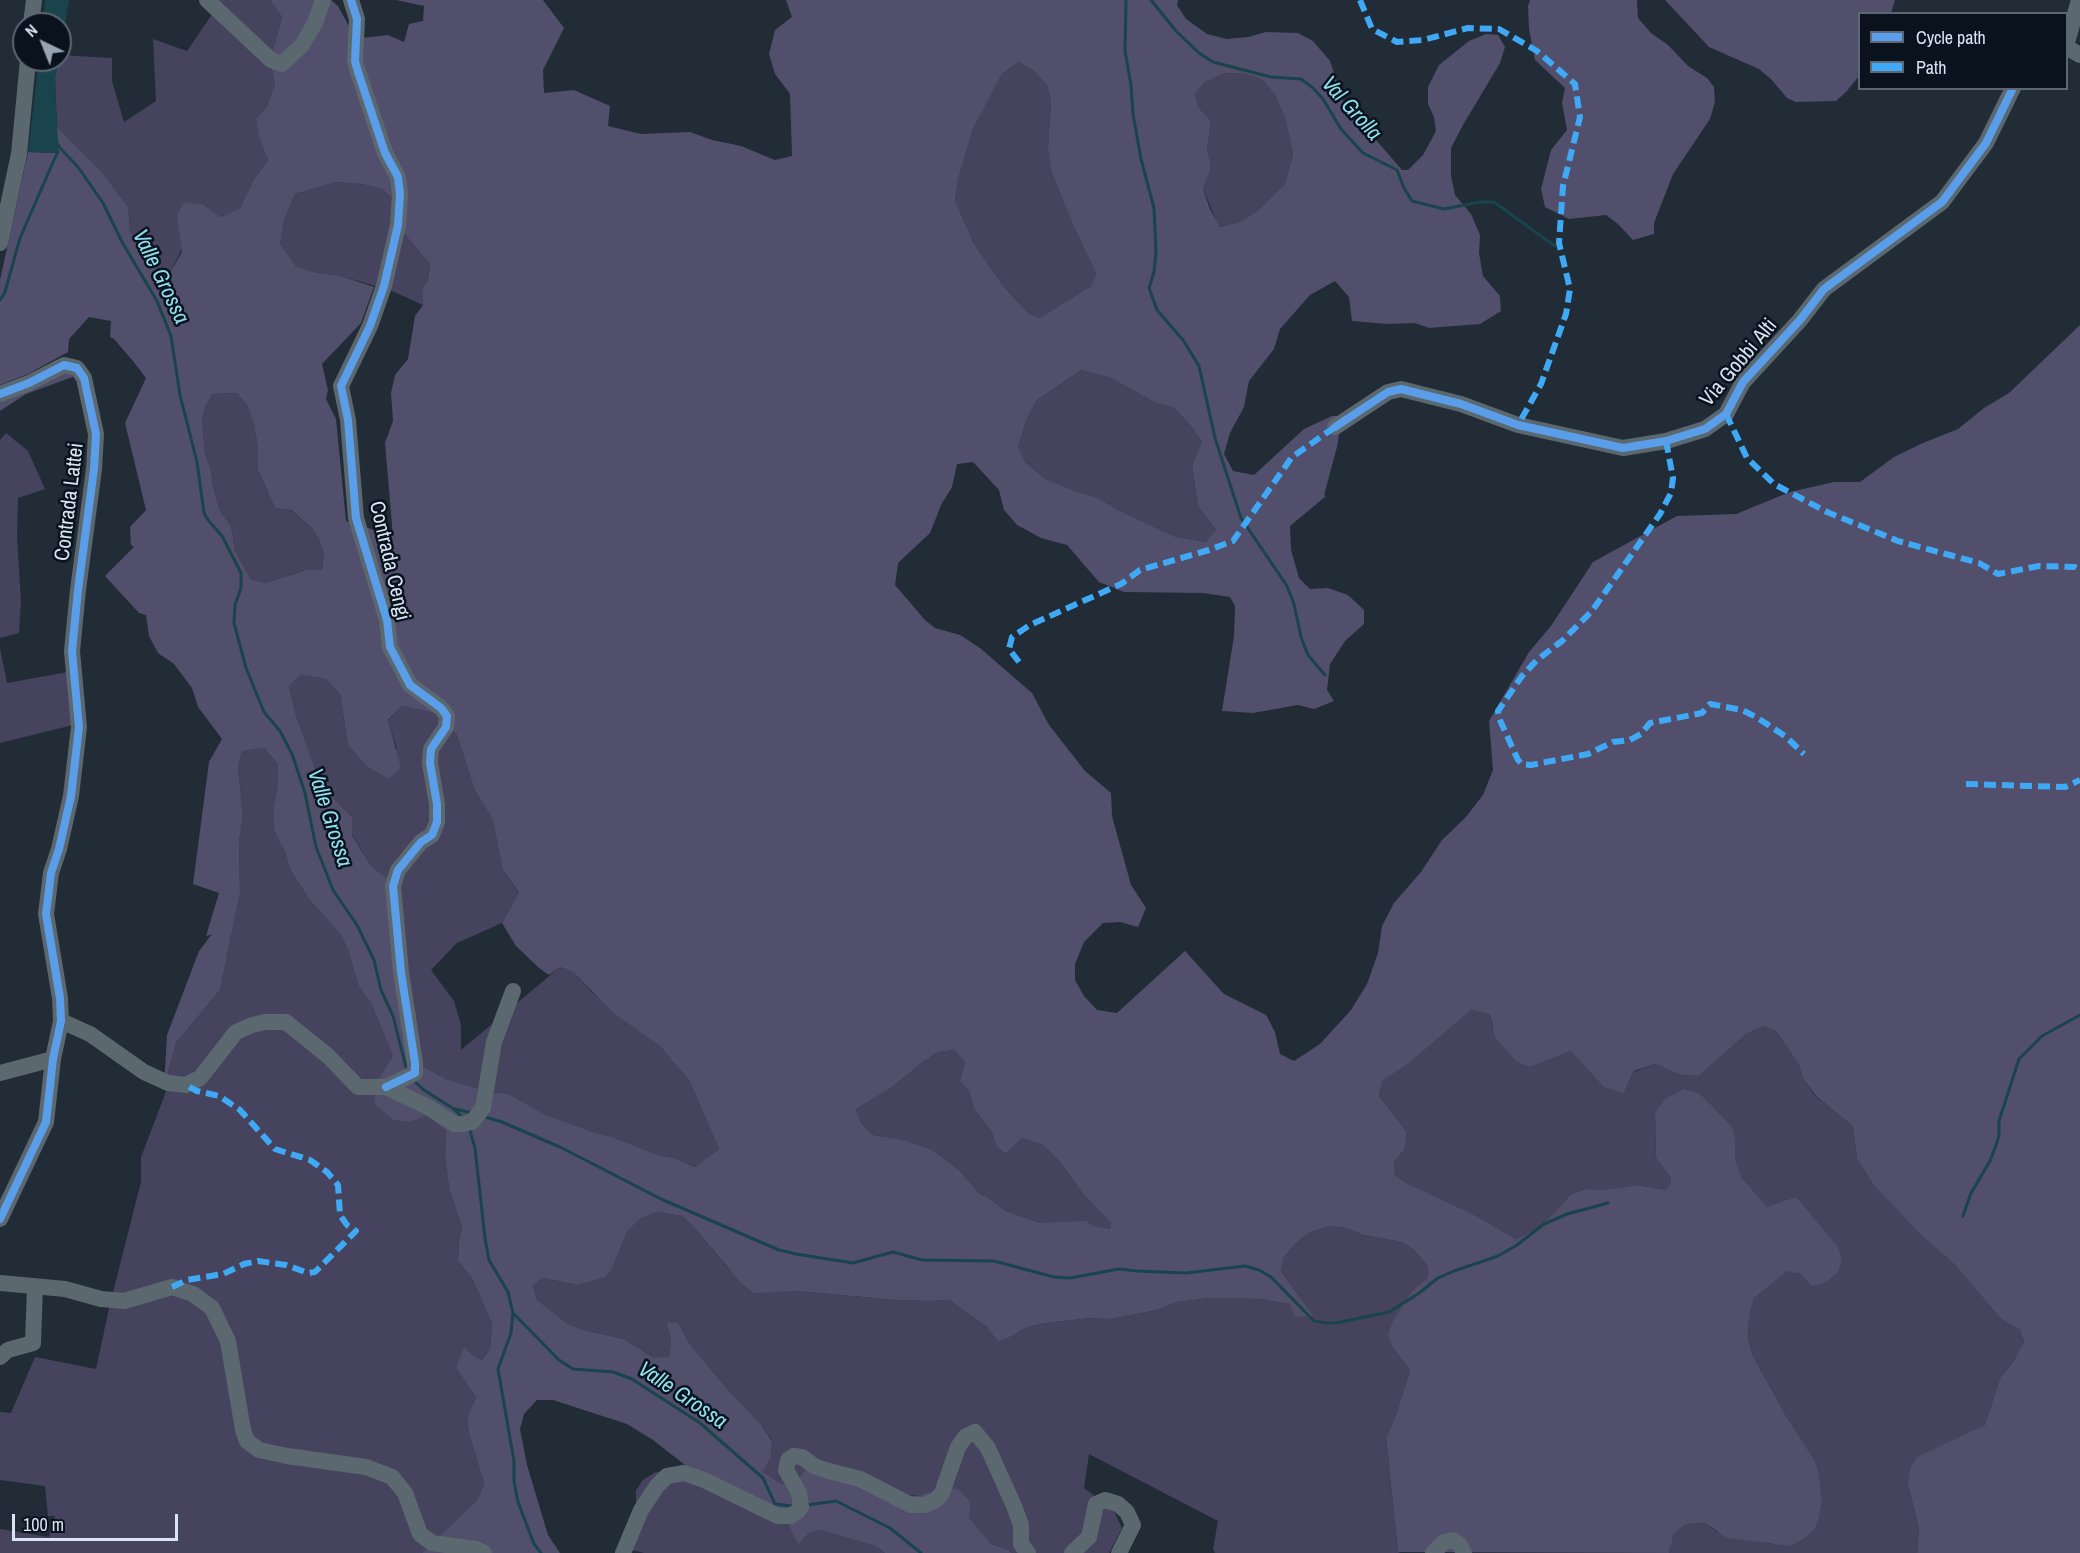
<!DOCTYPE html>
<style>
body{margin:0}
#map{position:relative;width:2080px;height:1553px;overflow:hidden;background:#212c37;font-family:"Archivo Narrow",sans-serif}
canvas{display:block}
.legend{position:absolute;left:1858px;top:12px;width:210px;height:78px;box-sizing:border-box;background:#0a131d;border:2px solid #5d6773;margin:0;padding:8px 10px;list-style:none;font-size:18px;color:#d9e5f4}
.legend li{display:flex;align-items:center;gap:12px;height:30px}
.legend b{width:30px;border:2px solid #5d6773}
.north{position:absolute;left:12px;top:12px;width:60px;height:60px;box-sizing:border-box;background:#0a131d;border:2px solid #5d6773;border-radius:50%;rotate:317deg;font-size:16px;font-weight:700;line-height:24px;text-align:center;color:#d9e5f4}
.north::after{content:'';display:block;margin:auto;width:21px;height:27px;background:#99a4b2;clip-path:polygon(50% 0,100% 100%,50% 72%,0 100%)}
.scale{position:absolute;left:12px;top:1514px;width:166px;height:27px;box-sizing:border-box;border:3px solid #d9e5f4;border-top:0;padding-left:8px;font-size:18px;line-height:21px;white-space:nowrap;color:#d9e5f4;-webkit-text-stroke:4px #0a131d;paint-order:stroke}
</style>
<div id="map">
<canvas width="2080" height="1553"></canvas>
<ul class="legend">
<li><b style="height:8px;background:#5a9eea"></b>Cycle path</li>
<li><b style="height:8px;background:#3fa9f5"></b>Path</li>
</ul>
<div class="north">N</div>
<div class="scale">100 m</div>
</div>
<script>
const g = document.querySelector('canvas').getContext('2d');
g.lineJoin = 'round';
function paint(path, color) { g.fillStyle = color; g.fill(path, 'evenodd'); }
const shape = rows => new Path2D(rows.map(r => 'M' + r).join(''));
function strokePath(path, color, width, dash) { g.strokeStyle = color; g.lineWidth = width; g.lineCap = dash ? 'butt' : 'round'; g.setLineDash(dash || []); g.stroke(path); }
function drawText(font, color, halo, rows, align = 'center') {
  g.font = font + ' "Archivo Narrow",sans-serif'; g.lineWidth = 5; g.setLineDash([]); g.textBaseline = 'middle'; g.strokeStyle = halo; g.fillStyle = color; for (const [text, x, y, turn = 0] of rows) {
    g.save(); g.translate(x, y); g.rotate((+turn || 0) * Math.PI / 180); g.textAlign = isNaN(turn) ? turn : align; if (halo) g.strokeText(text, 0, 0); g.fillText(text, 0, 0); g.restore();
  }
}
paint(shape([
 [200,0,270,0,282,17,270,61,275,84,267,106,256,119,268,160,254,179,240,208,221,217,204,205,170,273,164,275,150,261,130,231,128,207,102,172,57,127,55,77,60,55,112,58,112,81,124,122,156,101,153,39,187,51,213,13],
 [1019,62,1034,71,1047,85,1051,101,1048,147,1077,234,1096,273,1091,286,1039,318,1028,313,1004,287,974,244,955,200,958,180,973,129,1002,74],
 [1225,73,1246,74,1263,80,1275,95,1285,118,1293,154,1285,184,1259,211,1239,222,1219,227,1203,189,1209,174,1211,164,1207,151,1211,121,1199,108,1195,94,1205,82],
 [336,182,361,184,382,189,391,197,395,206,396,224,430,264,428,279,422,290,423,305,392,291,341,276,314,272,296,266,280,244,284,221,295,194],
 [1081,370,1111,378,1156,403,1173,407,1191,426,1202,442,1192,466,1198,506,1216,530,1207,542,1176,537,1120,511,1098,498,1075,491,1044,478,1025,462,1018,447,1026,421,1036,401],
 [237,393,247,405,254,425,258,448,258,472,275,508,290,510,312,528,319,539,324,555,322,570,305,570,265,583,251,579,235,551,231,526,220,511,213,487,211,470,205,454,202,419,205,407,212,394],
 [6,433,28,451,45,489,18,498,17,537,21,601,19,633,0,638,0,440],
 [0,648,7,683,68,672,73,725,0,743],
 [301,675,326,679,340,694,348,745,397,749,388,721,402,706,439,714,457,735,475,791,492,818,503,870,519,894,502,923,457,943,431,970,454,1001,461,1025,461,1050,560,967,573,972,593,993,660,1046,672,1059,689,1080,719,1149,696,1167,675,1158,658,1155,612,1137,593,1132,544,1114,509,1094,490,1092,446,1079,422,1066,411,1046,416,1016,400,948,387,878,371,866,352,834,352,817,321,785,296,715,289,686],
 [264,748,278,764,278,782,274,805,291,871,309,899,341,935,348,950,359,987,371,1003,393,1056,378,1082,427,1114,446,1131,445,1155,449,1188,462,1227,459,1241,458,1261,472,1278,492,1324,490,1349,482,1360,471,1354,456,1368,476,1397,467,1418,469,1433,484,1484,477,1500,422,1553,0,1553,0,1529,49,1537,55,1516,48,1516,45,1486,0,1480,0,1412,11,1413,35,1357,96,1369,110,1304,141,1182,141,1157,167,1089,164,1087,176,1043,220,990,240,893,239,842,243,815,238,767,242,751],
 [1471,1010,1490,1013,1492,1026,1530,1067,1571,1051,1624,1093,1634,1072,1655,1064,1681,1075,1699,1076,1746,1034,1763,1026,1776,1031,1798,1063,1804,1080,1816,1097,1853,1125,1857,1158,1925,1239,1954,1264,2001,1319,2020,1330,2024,1343,2013,1362,2000,1378,1985,1425,1971,1433,1908,1486,1919,1529,1917,1553,1669,1553,1674,1534,1686,1524,1705,1523,1717,1532,1770,1544,1781,1543,1789,1546,1804,1539,1815,1529,1819,1519,1822,1503,1815,1461,1785,1414,1753,1356,1748,1339,1749,1317,1754,1298,1787,1270,1801,1274,1797,1197,1767,1208,1741,1178,1735,1157,1735,1141,1655,1113,1656,1158,1671,1178,1670,1184,1666,1190,1638,1185,1603,1190,1585,1189,1570,1195,1556,1211,1538,1228,1516,1239,1469,1212,1408,1184,1395,1175,1394,1162,1405,1149,1407,1132,1379,1096,1382,1081],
 [954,1050,965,1062,960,1081,969,1091,974,1109,992,1132,996,1146,1006,1154,1022,1138,1043,1145,1061,1163,1083,1194,1111,1223,1110,1229,1062,1223,1040,1223,1004,1210,989,1198,980,1194,960,1171,933,1150,905,1140,873,1135,861,1123,856,1109,891,1088,920,1064,938,1052],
 [657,1212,682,1216,692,1225,727,1267,754,1292,797,1291,896,1300,930,1301,949,1300,987,1327,1012,1336,1027,1327,1046,1323,1090,1318,1111,1319,1157,1310,1177,1302,1209,1298,1261,1299,1289,1304,1295,1317,1299,1296,1281,1271,1284,1257,1296,1243,1309,1233,1329,1226,1346,1228,1363,1235,1402,1242,1414,1250,1427,1265,1428,1277,1413,1290,1393,1348,1410,1370,1396,1415,1386,1437,1398,1552,1401,1553,1215,1553,1213,1549,1218,1521,1089,1454,1084,1488,1114,1511,1122,1528,1109,1553,1012,1553,1009,1550,991,1544,978,1531,945,1486,918,1496,798,1479,782,1484,763,1472,771,1457,772,1440,760,1423,729,1391,697,1353,688,1341,678,1323,666,1323,671,1341,669,1358,654,1358,624,1339,583,1330,568,1324,537,1300,533,1285,543,1278,578,1285,604,1278,611,1271,627,1232,640,1219],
 [669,1469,788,1521,798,1545,809,1533,820,1530,876,1546,885,1553,644,1553,632,1550,636,1509,636,1490,643,1480,654,1473]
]), '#46435e');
paint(shape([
 [270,0,331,0,338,6,352,32,353,39,388,35,404,42,409,24,423,21,424,6,396,0,543,0,564,28,543,70,544,93,574,90,610,106,608,126,641,134,690,132,712,140,741,146,775,160,792,156,790,94,775,74,769,54,775,30,792,17,786,0,1178,0,1177,5,1186,19,1207,34,1227,39,1248,37,1266,32,1298,33,1313,41,1330,61,1344,103,1402,170,1408,170,1423,155,1436,131,1434,117,1428,104,1428,87,1439,65,1469,41,1486,34,1498,35,1505,47,1500,63,1463,125,1451,148,1451,176,1455,195,1471,214,1480,235,1479,253,1483,276,1500,296,1501,311,1480,324,1429,328,1415,323,1388,324,1352,321,1349,297,1335,281,1310,295,1280,329,1274,349,1249,381,1244,407,1230,433,1224,454,1233,471,1254,475,1304,429,1332,416,1342,416,1337,447,1324,495,1326,496,1290,526,1291,550,1299,578,1310,589,1328,588,1348,595,1364,610,1364,624,1345,641,1330,664,1327,690,1334,701,1314,709,1298,705,1253,713,1222,711,1234,636,1235,606,1230,597,1203,593,1124,592,1099,582,1067,545,1041,538,1017,525,1004,510,999,490,973,462,957,464,952,487,941,505,930,533,898,563,895,585,925,620,935,628,960,635,980,648,1032,693,1049,725,1085,771,1111,793,1112,816,1131,885,1146,908,1138,927,1120,922,1103,923,1084,942,1075,964,1075,980,1084,996,1097,1010,1117,1013,1185,951,1224,994,1266,1015,1275,1032,1280,1054,1294,1061,1320,1044,1351,1010,1367,984,1378,953,1382,926,1394,903,1421,872,1442,840,1465,818,1483,795,1493,770,1489,721,1529,652,1551,626,1593,562,1677,516,1736,514,1790,492,1834,482,1860,482,1894,457,1923,443,1958,429,1984,408,2009,393,2080,325,2080,1553,1917,1553,1919,1529,1908,1485,1910,1468,1917,1457,1985,1425,2000,1378,2013,1362,2024,1342,2020,1330,2001,1319,1954,1264,1925,1239,1874,1185,1857,1158,1853,1126,1817,1097,1804,1080,1798,1063,1776,1031,1763,1026,1746,1034,1699,1076,1681,1075,1655,1064,1634,1071,1624,1093,1604,1087,1571,1051,1530,1067,1516,1061,1495,1037,1490,1014,1471,1010,1410,1062,1382,1081,1379,1096,1407,1132,1405,1149,1394,1162,1395,1175,1408,1184,1469,1212,1516,1239,1538,1228,1556,1211,1570,1195,1585,1189,1603,1190,1638,1185,1666,1190,1670,1184,1671,1178,1656,1158,1655,1113,1665,1099,1684,1089,1700,1094,1732,1127,1735,1141,1735,1157,1741,1177,1767,1207,1796,1197,1837,1246,1842,1259,1838,1272,1826,1282,1812,1286,1801,1274,1787,1271,1754,1298,1749,1317,1748,1339,1753,1356,1785,1414,1815,1461,1819,1476,1822,1503,1819,1519,1815,1529,1804,1539,1790,1546,1727,1538,1705,1523,1686,1524,1674,1534,1669,1553,1398,1552,1386,1437,1396,1415,1410,1370,1393,1348,1388,1334,1394,1319,1413,1290,1428,1277,1427,1265,1414,1250,1402,1242,1363,1235,1346,1228,1329,1226,1309,1233,1296,1243,1284,1257,1281,1271,1313,1316,1295,1317,1289,1304,1261,1299,1209,1298,1177,1302,1157,1310,1111,1319,1090,1318,1046,1323,1027,1327,1012,1336,998,1341,987,1327,949,1300,930,1301,896,1300,797,1291,754,1293,741,1283,692,1225,682,1216,657,1212,640,1219,627,1232,611,1271,604,1278,578,1285,543,1278,533,1285,537,1300,568,1324,583,1330,624,1339,654,1358,669,1357,671,1341,666,1322,678,1323,688,1341,697,1353,729,1391,760,1423,772,1441,771,1457,763,1472,782,1484,798,1479,808,1467,896,1495,918,1496,945,1486,960,1491,970,1502,969,1518,991,1544,1009,1550,1012,1553,885,1553,876,1546,820,1530,809,1533,798,1545,787,1521,685,1465,653,1440,627,1424,553,1400,537,1400,524,1414,520,1429,527,1465,548,1535,560,1553,422,1553,477,1500,484,1484,469,1433,467,1418,476,1397,456,1368,464,1347,471,1354,482,1360,490,1349,492,1324,472,1278,458,1261,459,1241,462,1227,449,1188,445,1155,446,1131,427,1115,409,1122,394,1120,374,1104,377,1082,393,1056,371,1003,359,987,348,950,341,935,309,899,291,871,285,851,274,829,274,805,278,782,278,764,264,748,242,751,238,767,243,815,239,842,240,893,220,990,176,1043,164,1087,167,1035,199,951,212,934,206,936,219,893,193,884,209,762,222,739,198,707,192,688,174,664,158,653,149,636,146,615,139,613,105,576,134,547,131,545,130,527,146,510,125,423,146,378,133,361,114,339,110,337,111,321,89,317,69,339,68,352,28,374,0,385,0,280,28,152,58,153,57,127,102,172,128,207,130,231,150,261,164,274,170,273,182,252,177,216,184,202,204,205,221,217,240,208,254,179,268,160,259,136,256,119,267,106,275,84,270,61,282,17],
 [1019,62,1034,71,1047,85,1051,101,1048,147,1052,172,1077,234,1096,273,1091,286,1039,318,1028,313,1004,287,974,244,955,200,958,180,973,129,1002,74],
 [1225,73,1246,74,1263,80,1275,95,1285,118,1293,154,1285,184,1258,211,1239,222,1220,227,1210,209,1203,189,1209,174,1211,164,1207,151,1211,121,1199,108,1195,94,1205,82],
 [336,182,361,184,382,189,391,197,395,206,396,224,430,264,428,279,422,290,423,305,415,316,408,359,395,375,391,393,393,421,385,443,393,536,346,521,336,419,326,399,328,390,322,364,361,323,374,287,341,276,314,272,296,266,280,244,284,221,295,194],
 [1081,370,1111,378,1156,403,1173,407,1191,426,1202,442,1192,466,1198,506,1216,530,1206,542,1176,537,1120,511,1098,498,1075,491,1044,478,1025,462,1018,447,1026,421,1036,401],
 [237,393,247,405,254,425,258,448,258,471,275,508,291,510,312,528,319,539,324,555,322,570,306,570,265,583,251,579,235,551,231,526,220,511,213,487,211,470,205,454,202,419,205,407,212,394],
 [301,675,326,679,340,694,348,745,368,767,389,779,401,768,388,720,402,706,439,714,457,735,475,791,492,818,503,870,519,893,502,923,516,946,539,968,549,975,560,967,573,972,615,1014,660,1046,689,1080,719,1149,695,1167,675,1158,658,1155,612,1137,593,1132,544,1114,509,1094,490,1092,446,1079,422,1066,411,1046,416,1016,400,948,397,909,387,878,371,866,352,835,352,817,321,785,296,715,289,686],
 [954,1050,965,1062,960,1081,969,1091,974,1109,992,1132,996,1146,1006,1154,1022,1138,1043,1145,1061,1163,1083,1194,1111,1223,1110,1229,1092,1226,1086,1221,1040,1223,1004,1210,989,1198,980,1194,960,1171,933,1150,905,1140,873,1135,861,1123,856,1109,891,1088,920,1064,938,1052],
 [1530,0,1637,0,1638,18,1651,33,1668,45,1688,66,1707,78,1714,87,1715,102,1710,119,1673,174,1654,223,1654,234,1633,240,1618,224,1606,215,1569,219,1545,207,1541,189,1551,150,1567,130,1562,103,1565,88,1535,60,1529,29,1528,6],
 [1665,0,1895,0,1891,13,1860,14,1859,76,1846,92,1836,101,1796,102,1787,98,1771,79,1759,69,1709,47],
 [67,370,78,375,26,394,0,411,0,398]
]), '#524f6d');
paint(shape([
 [45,0,69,0,60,57,60,24,43,24],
 [39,60,59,60,55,78,58,153,28,152]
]), '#19444d');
strokePath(shape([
 [1126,0,1125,51,1131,85,1133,114,1141,159,1154,208,1156,251,1154,272,1149,288,1157,310,1183,340,1199,366,1215,438,1241,518,1287,586,1294,604,1301,637,1308,655,1325,675],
 [1151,0,1176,31,1199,53,1213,62,1271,77,1301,79,1313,88,1323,99,1341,129,1363,153,1397,170,1404,188,1412,201,1444,209,1480,202,1494,202,1555,246],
 [56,141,60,148,78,167,103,203,122,242,157,301,171,336,180,395,197,462,204,513,208,520,222,536,241,573,241,588,235,605,234,623,246,668,264,712,280,731,292,754,305,793,316,847,322,862,333,890,357,925,374,960,381,990,393,1016,407,1071],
 [0,300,5,292,20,238,58,151],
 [412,1079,424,1090,454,1109,464,1119],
 [455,1109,472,1113],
 [485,1117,502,1122,560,1147,661,1199,779,1250,796,1254,853,1263,893,1252,922,1260,994,1261,1054,1277,1070,1278,1119,1269,1137,1271,1186,1273,1245,1266,1259,1270,1271,1277,1314,1321,1327,1323,1336,1323,1389,1312,1418,1294,1438,1278,1454,1271,1498,1256,1517,1245,1544,1224,1567,1214,1608,1203],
 [469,1127,475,1148,485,1238,489,1260,508,1292,513,1313,559,1360,573,1369,613,1372,632,1379,700,1423,763,1478,775,1504,792,1506],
 [1963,1216,1971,1193,1990,1161,1996,1145,1999,1136,1999,1121,2019,1059,2042,1036,2080,1015],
 [513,1313,511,1333,498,1369,514,1461,514,1481,518,1502,534,1544,541,1553],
 [807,1505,836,1501,890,1528,921,1553]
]), '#19444d', 3);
strokePath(shape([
 [207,0,271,60,282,64,302,45,315,23,323,0],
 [351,0,357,19,355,61,358,72,385,153,398,177,400,194,398,225,384,286,370,326,341,386,348,420,356,518,387,620,390,647,410,685,441,708,447,716,446,727,431,749,430,763,437,804,437,822,432,835,421,842,398,870,393,886,401,972,415,1063,415,1073,386,1087],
 [31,24,34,0],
 [2066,46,2079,0],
 [2066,47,2080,55],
 [0,243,19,154,28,60],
 [0,394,29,383,64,365,77,368,84,378,96,434,94,469,78,590,72,651,79,727,71,796,59,849,51,873,46,914,60,998,61,1021,53,1059,46,1122,0,1219],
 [1335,427,1388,392,1401,389,1461,404,1518,425,1623,448,1666,441,1705,429,1726,414,1743,382,1800,320,1824,289,1942,202,1986,143,2013,88],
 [61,1021,90,1034,144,1072,168,1083,186,1085,200,1078,236,1032,252,1025,265,1022,286,1022,328,1056,358,1087,386,1087,426,1106,455,1124,463,1124,472,1122,483,1108,494,1042,513,991],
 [0,1073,53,1059],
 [0,1283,65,1289,101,1299,124,1301,172,1287,193,1294,212,1308,228,1341,243,1430,247,1441,259,1450,287,1456,366,1467,392,1477,405,1493,420,1534,432,1543,476,1549,484,1553],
 [0,1357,8,1350,33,1343,35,1287],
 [623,1553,641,1510,657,1486,667,1476,684,1473,704,1480,778,1516,790,1516,798,1511,801,1507,799,1493,786,1470,788,1460,794,1456,802,1457,814,1466,829,1471,860,1479,911,1505,925,1505,936,1500,942,1493,958,1447,966,1436,975,1432,988,1448,1014,1506,1021,1525,1021,1544,1028,1553],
 [1072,1553,1089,1537,1096,1504,1105,1500,1118,1504,1127,1512,1133,1525,1119,1553],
 [1433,1553,1444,1542,1453,1540,1460,1545,1464,1553]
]), '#5c686f', 16);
strokePath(shape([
 [1360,0,1372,29,1397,42,1423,40,1468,28,1499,29,1537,51,1575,84,1580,117,1563,186,1559,243,1570,289,1566,314,1541,384,1518,425],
 [1726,414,1747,458,1774,484,1827,512,1898,541,1979,563,1998,574,2039,566,2075,567,2080,570],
 [1666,441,1673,478,1671,493,1660,514,1592,611,1562,641,1537,660,1522,676,1498,711,1499,718,1518,760,1522,764,1531,765,1588,754,1613,742,1630,740,1641,734,1650,723,1702,713,1710,704,1742,710,1756,717,1785,736,1804,754],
 [1019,662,1009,649,1012,637,1030,625,1121,584,1140,570,1209,550,1233,541,1292,457,1335,427],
 [1966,784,2065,787,2080,780],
 [172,1287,187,1280,223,1274,244,1264,258,1261,286,1265,308,1273,315,1272,356,1231,347,1225,340,1215,338,1185,327,1172,310,1160,275,1149,240,1110,219,1096,197,1091,186,1085]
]), '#3fa9f5', 6, [12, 6]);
strokePath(shape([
 [351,0,357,19,355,61,358,72,385,153,398,177,400,194,398,225,384,286,370,326,341,386,348,420,356,518,387,620,390,647,410,685,441,708,447,716,446,727,431,749,430,763,437,804,437,822,432,835,421,842,398,870,393,886,401,972,415,1063,415,1073,386,1087],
 [0,394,29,383,64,365,77,368,84,378,96,434,94,469,78,590,72,651,79,727,71,796,59,849,51,873,46,914,60,998,61,1021,53,1059,46,1122,0,1219],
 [1335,427,1388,392,1401,389,1461,404,1518,425,1623,448,1666,441,1705,429,1726,414,1743,382,1800,320,1824,289,1942,202,1986,143,2013,88]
]), '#5a9eea', 8);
drawText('21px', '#d9e5f4', '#0a131d', [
 ["Via Gobbi Alti",1739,363,-50],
 ["Contrada Lattei",70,502,-83],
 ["Contrada Cengi",389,561,77]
]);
drawText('italic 22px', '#8edff0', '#0a131d', [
 ["Val Grolla",1351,109,48],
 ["Valle Grossa",160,277,64],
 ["Valle Grossa",329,818,72],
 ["Valle Grossa",682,1396,34]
]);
</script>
